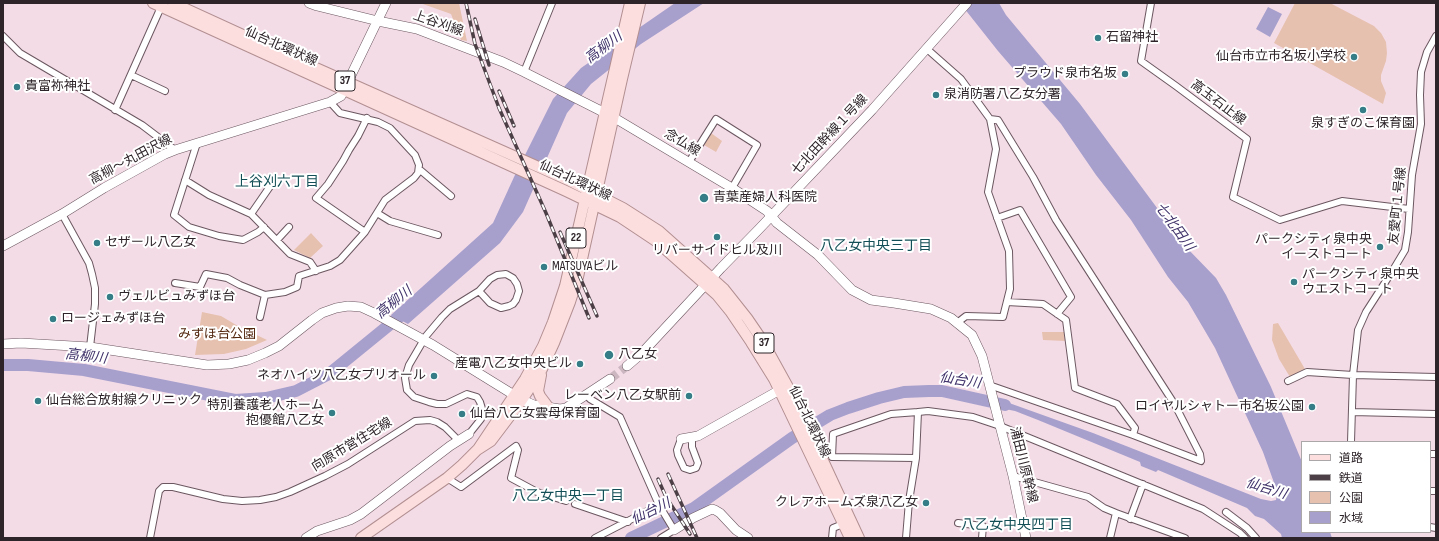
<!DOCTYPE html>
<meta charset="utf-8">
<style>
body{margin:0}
#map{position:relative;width:1439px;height:541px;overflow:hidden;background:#f4dce7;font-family:"Sofia Sans Condensed","Noto Sans JP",sans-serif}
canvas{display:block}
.frame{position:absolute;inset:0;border:4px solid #2d2429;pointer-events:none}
.legend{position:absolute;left:1301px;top:441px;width:130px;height:92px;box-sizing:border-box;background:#fff;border:1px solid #aba7a9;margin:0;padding:5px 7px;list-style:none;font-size:12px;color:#2d2429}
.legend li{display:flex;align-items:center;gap:8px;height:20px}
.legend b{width:20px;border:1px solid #aba7a9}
</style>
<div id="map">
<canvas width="1439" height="541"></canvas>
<div class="frame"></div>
<ul class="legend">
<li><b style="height:5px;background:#fcdedf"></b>道路</li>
<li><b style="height:5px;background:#4c4046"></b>鉄道</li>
<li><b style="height:11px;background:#e7c1b0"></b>公園</li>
<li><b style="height:11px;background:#a7a0cd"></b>水域</li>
</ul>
</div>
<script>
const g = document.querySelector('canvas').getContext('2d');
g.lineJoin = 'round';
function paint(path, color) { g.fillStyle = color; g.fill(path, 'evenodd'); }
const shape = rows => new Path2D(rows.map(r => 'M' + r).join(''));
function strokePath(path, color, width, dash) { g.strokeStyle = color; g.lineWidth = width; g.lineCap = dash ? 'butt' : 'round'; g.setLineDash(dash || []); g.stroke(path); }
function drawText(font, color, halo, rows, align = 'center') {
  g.font = font + ' "Sofia Sans Condensed","Noto Sans JP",sans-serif'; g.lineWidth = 4; g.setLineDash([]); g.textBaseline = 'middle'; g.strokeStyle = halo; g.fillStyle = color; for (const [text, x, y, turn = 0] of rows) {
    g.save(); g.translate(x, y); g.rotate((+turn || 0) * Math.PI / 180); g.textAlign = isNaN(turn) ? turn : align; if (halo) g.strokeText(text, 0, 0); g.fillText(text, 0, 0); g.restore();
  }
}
paint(shape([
 [420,3,459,3,467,41,461,40,451,14],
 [1295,3,1330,3,1374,26,1381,33,1386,42,1387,53,1386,61,1381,75,1381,81,1386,93,1383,104,1274,43],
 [711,133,722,141,716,152,704,145],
 [311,233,323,246,310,258,294,250],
 [202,312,221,316,238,326,267,340,246,349,224,354,195,355],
 [1278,323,1305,369,1290,377,1279,359,1272,340,1273,324],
 [1042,332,1064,332,1065,341,1043,340]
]), '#e7c1b0');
paint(shape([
 [675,3,704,3,641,44,591,84,567,113,523,212,500,243,408,324,391,315,493,223,514,177,553,99,581,68],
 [960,3,999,3,1006,15,1080,104,1186,247,1216,278,1226,295,1271,387,1302,462,1302,532,1330,532,1332,538,1282,538,1281,534,1264,519,1255,516,1247,508,1158,470,1156,472,1141,466,1140,462,1038,420,1015,411,1000,408,998,399,1093,433,1261,499,1271,501,1276,500,1277,491,1263,452,1215,348,1188,302,1168,277,1131,220,1096,175,1061,124,998,51],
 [1268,7,1282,14,1270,37,1256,29]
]), '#a7a0cd');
strokePath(shape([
 [3,365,28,365,84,370,235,400,266,398,296,391,329,374,410,308],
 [631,538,694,508,792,438,830,415,848,408,879,398,904,392,929,391,942,391,1005,405]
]), '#a7a0cd', 12);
strokePath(shape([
 [610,379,627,366]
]), '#ccb7c1', 9, [9, 4.5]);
const street = shape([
 [1151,3,1141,61,1176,86,1247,139,1233,197,1280,220,1342,201,1409,209],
 [3,36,20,53,142,125,175,150],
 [927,49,961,79,990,119,996,149,988,192,1009,251,1010,289,1003,317,966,316,957,323],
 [524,72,552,3],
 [131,75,165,91],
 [115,110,161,7],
 [197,143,174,215,189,227,219,236,243,240,258,232,264,227],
 [689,162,716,119,757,145,732,188],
 [419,169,451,196],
 [185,180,209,195,251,214,290,254,310,262,316,271],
 [377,213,390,221,438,235],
 [62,214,89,263,92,274,95,288,95,304,90,347],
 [251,214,271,185],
 [997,218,1020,210,1071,297,1057,314],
 [365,232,316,198,328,184,343,161,349,150,358,136,367,118],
 [277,240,289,227],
 [175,283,200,287,206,274,227,278,240,285,265,295,285,292,297,287,299,276,330,266,340,260,365,232,385,200,414,178,418,173,419,165,415,155,390,128,378,122,340,113,330,102],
 [1007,302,1043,304,1066,320,1075,388,1117,404,1135,428,1133,435],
 [260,317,265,295],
 [1288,381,1307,372,1353,375,1436,377],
 [989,385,1133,435,1201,461,1200,454,1175,405,1056,220,1033,177,998,120,990,119],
 [587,395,590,399,620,417,659,505,674,530,661,538],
 [918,412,928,411,973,417,1000,426,1203,509,1240,533,1245,538],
 [1352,412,1436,414],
 [469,434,481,419,483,412,480,402,477,397,467,394,446,404,437,404,429,402,414,397,407,390,405,378,409,365,426,336,442,317,450,309,479,291,490,279,497,275,506,274,513,278,517,284,519,291,516,300,513,304,509,306,501,308,490,303,479,291],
 [681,439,677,450,678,455,684,468,690,470,696,468,698,463,692,447,692,438],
 [1351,442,1353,375,1358,330,1366,312,1393,270,1405,250,1408,232,1412,175,1421,124,1420,95,1421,72,1427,52,1436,36],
 [1430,454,1436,454],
 [1013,476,1088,497,1104,508,1116,513,1110,538],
 [447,478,461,487,516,446,518,450,511,478,537,492,566,501],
 [1430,491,1436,491],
 [575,504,628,522],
 [842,504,847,503,909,501],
 [1226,512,1247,528,1256,538],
 [1116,513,1185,538],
 [1130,519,1143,484],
 [958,523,983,526,982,538],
 [1430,527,1436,528],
 [150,538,159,491,163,487,173,487,223,499,242,501,260,500,276,497,290,492,325,476,348,464,415,421,430,420,437,422,445,427,458,440],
 [595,538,659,505],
 [832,538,833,528,843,524],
 [906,538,909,501,916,458,918,412,891,414,833,434,832,457,916,458]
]);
const secondary = shape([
 [309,3,317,6,378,21,417,29,503,62,524,72,613,117,732,188,767,211,777,223,818,255,852,290,871,300,894,303,931,309,951,318,972,335,982,356,1013,476,1026,538],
 [3,246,62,214,104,188,165,154,175,150,330,102,341,96,386,3],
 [3,344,21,343,90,347,207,365,229,364,248,360,265,353,279,346,312,320,322,313,336,308,348,306,361,307,374,313,433,345,522,400,534,405,560,409,566,408,610,379],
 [627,366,641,354,721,268,760,228,872,110,967,3],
 [681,439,698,436,785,387],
 [674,530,693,518,712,509,715,510,720,513,736,530,748,538],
 [306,538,317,531,350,520,361,514,450,446,469,434]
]);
const primary = shape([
 [153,3,566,191,620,217,656,241,717,295,730,311,751,342,774,379,850,538],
 [173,3,280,52,570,181,623,208,659,231,724,289,747,318,762,340,794,398,859,538],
 [541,375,538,391,540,396,549,408],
 [478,449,525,379,543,346,553,322,565,286,630,3],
 [361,538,447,478,462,465,477,450,491,441,522,400,542,369,554,343,570,302,578,277,622,79,640,3]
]);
strokePath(street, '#6b5760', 8);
strokePath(secondary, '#6b5760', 10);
strokePath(primary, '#b28f91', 12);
strokePath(street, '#fff', 6);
strokePath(secondary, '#fff', 9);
strokePath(primary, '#fcdedf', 10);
const rail = shape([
 [466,3,475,44,499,108,546,213,589,318],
 [475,19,489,65],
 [499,91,514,126],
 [560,232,597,316],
 [668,474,697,538],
 [658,479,666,497,690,534]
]);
strokePath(rail, '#4c4046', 3.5);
strokePath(rail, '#fff', 2, [6]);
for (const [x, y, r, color] of [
 [1098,38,4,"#367e87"],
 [1354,57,4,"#367e87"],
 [1125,74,4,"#367e87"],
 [17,87,4,"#367e87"],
 [936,95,4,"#367e87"],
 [1363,110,4,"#367e87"],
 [704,198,5,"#367e87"],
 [717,237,4,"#367e87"],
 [97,243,4,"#367e87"],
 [1380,247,4,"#367e87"],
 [544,267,4,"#367e87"],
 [1294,282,4,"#367e87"],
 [110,297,4,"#367e87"],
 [53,319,4,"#367e87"],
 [609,355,5,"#367e87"],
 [580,364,4,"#367e87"],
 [434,376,4,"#367e87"],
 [689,396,4,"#367e87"],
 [38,401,4,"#367e87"],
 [1312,407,4,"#367e87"],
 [332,413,4,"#367e87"],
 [462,414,4,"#367e87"],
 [926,503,4,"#367e87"]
]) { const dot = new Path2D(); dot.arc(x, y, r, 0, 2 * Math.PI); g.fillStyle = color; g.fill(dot); strokePath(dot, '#fff', 1.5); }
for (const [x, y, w] of [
 [345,81,20],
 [576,238,20],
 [764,343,20]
]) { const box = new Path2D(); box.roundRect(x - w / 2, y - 10, w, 20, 3); g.fillStyle = '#fff'; g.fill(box); strokePath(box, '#2d2429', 1); }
drawText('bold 12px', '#2d2429', null, [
 ["37",345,81],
 ["22",576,238],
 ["37",764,343]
]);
drawText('13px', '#2d2429', '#fff', [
 ["上谷刈線",438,24,19],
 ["仙台北環状線",281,47,24],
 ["高玉石止線",1218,103,37],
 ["七北田幹線１号線",830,135,-47],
 ["念仏線",682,143,31],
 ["高柳～丸田沢線",131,160,-28],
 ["仙台北環状線",575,181,25],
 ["友愛町１号線",1398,206,-84],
 ["仙台北環状線",809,422,64],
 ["向原市営住宅線",352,445,-31],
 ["浦田川原幹線",1023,465,76]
]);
drawText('13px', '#2d2429', '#fff', [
 ["石留神社",1106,38],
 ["仙台市立市名坂小学校",1346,57,"right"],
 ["プラウド泉市名坂",1117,74,"right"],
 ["貴富祢神社",25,87],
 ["泉消防署八乙女分署",944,95],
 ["泉すぎのこ保育園",1363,124,"center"],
 ["青葉産婦人科医院",713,198],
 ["パークシティ泉中央",1372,240,"right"],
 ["イーストコート",1372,255,"right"],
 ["セザール八乙女",105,243],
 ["リバーサイドヒル及川",717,251,"center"],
 ["MATSUYAビル",552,267],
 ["パークシティ泉中央",1302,275],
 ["ウエストコート",1302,290],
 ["ヴェルビュみずほ台",118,297],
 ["ロージェみずほ台",61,319],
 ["八乙女",618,355],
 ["産電八乙女中央ビル",572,364,"right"],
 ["ネオハイツ八乙女プリオール",426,376,"right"],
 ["レーベン八乙女駅前",681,396,"right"],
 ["仙台総合放射線クリニック",46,401],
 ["特別養護老人ホーム",324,406,"right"],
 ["抱優館八乙女",324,421,"right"],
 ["ロイヤルシャトー市名坂公園",1304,407,"right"],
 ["仙台八乙女雲母保育園",470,414],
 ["クレアホームズ泉八乙女",918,503,"right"]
], 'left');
drawText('13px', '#51240c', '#fff', [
 ["みずほ台公園",217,335]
]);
drawText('italic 14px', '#3f3169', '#fff', [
 ["高柳川",604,48,-37],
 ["七北田川",1174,227,54],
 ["高柳川",394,303,-39],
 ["高柳川",86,357,7],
 ["仙台川",960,381,9],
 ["仙台川",1266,489,17],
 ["仙台川",651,512,-26]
]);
drawText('14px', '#134f56', '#fff', [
 ["上谷刈六丁目",277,182],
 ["八乙女中央三丁目",876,246],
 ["八乙女中央一丁目",568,496],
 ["八乙女中央四丁目",1017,525]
]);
</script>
